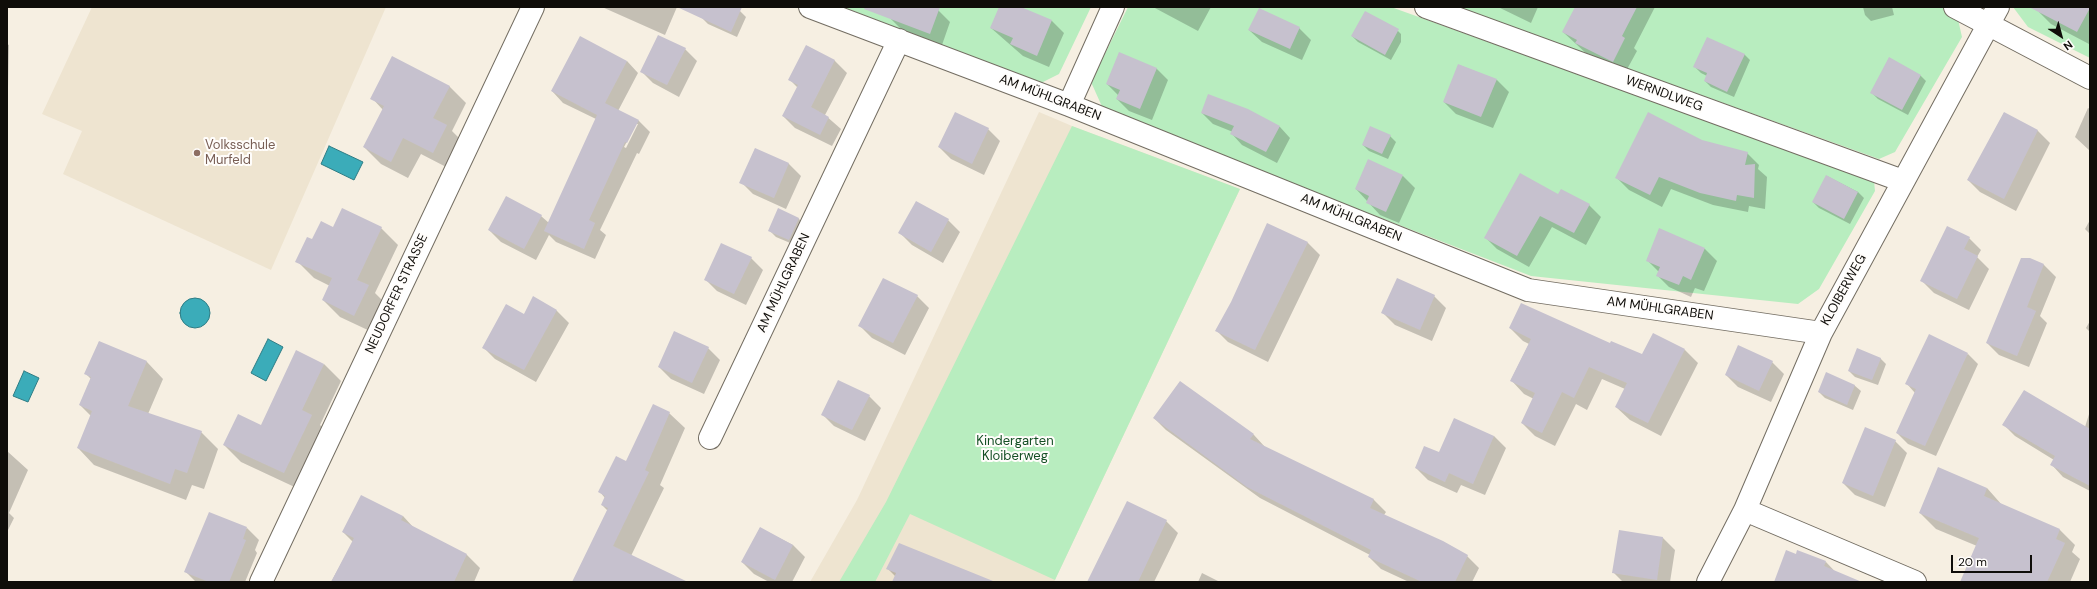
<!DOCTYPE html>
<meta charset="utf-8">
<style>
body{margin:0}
#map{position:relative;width:2097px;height:589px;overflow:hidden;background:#f6efe2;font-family:"DM Sans",sans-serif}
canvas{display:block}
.frame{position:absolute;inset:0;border:8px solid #0f0d09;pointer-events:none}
.north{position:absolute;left:2041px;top:16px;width:40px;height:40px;-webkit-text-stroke:3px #fffdfb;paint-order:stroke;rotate:144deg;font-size:11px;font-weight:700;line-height:16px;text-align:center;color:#0f0d09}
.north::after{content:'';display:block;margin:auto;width:14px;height:18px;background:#0f0d09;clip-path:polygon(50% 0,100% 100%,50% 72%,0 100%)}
.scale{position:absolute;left:1951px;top:555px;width:81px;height:18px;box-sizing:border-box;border:2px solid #0f0d09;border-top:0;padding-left:5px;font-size:12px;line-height:14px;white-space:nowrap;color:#0f0d09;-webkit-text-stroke:3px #fffdfb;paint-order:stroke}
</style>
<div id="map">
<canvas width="2097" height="589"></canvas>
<div class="frame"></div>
<div class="north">N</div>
<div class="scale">20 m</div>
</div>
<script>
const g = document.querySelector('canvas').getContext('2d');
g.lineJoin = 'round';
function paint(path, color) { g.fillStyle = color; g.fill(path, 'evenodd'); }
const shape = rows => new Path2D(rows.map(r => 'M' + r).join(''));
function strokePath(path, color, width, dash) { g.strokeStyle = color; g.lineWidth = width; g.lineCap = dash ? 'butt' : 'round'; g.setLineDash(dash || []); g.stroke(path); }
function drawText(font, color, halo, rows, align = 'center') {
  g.font = font + ' "DM Sans",sans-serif'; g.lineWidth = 4; g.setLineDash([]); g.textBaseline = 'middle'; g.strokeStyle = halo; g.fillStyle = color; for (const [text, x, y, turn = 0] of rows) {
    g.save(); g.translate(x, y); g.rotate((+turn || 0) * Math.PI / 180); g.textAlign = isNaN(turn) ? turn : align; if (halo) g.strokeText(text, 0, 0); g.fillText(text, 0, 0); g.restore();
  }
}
paint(shape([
 [92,7,386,7,271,270,63,174,82,131,42,114],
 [1039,112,1072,126,1240,189,1054,582,810,582,857,500]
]), '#eee4d0');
paint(shape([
 [843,7,1091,7,1059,74,1041,83],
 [1128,7,1391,7,1874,181,1875,191,1819,289,1798,304,1531,276,1104,111,1091,82],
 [1456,7,1942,7,1957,15,1962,37,1895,152,1879,159],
 [2013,7,2090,7,2090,58,2028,27],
 [1072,126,1240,189,1055,580,910,514,875,582,839,582,886,502]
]), '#b8edbf');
const water = shape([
 [329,146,363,162,354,180,321,164,329,146],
 '180 313a15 15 0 1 1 30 0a15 15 0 1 1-30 0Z',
 [268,339,283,347,266,381,251,373,268,339],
 [24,371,39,378,28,402,13,396,24,371]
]);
paint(water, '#3bacb9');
strokePath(water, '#2e7c84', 1);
paint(shape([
 [602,7,677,7,665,35],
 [707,7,732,7,740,11,746,17,737,37,708,24,702,18],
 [895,7,929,7,938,10,950,22,942,45,902,30,890,18],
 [1000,7,1018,7,1052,21,1064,33,1049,67,1023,56,991,28],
 [1153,7,1211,7,1198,31],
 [1498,7,1538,7,1531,23],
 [1576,7,1655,7,1634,48,1637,51,1625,73,1588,55,1563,32],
 [1863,7,1892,7,1894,15,1871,21,1865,15],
 [2042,7,2090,7,2089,44,2051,24,2039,12],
 [1299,28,1311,40,1302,60,1262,42,1249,30],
 [1395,28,1401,34,1401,42,1391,60,1358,42,1352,36],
 [7,44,9,45,8,88,7,88],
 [807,46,835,61,847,73,825,115,841,129,832,146,795,128,783,116,798,88,790,80],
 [685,49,697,61,679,97,653,83,641,71],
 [1744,54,1750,60,1734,97,1711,87,1705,81,1707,76,1701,73,1695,67],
 [627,61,638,73,618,111,639,121,650,132,639,154,637,153,600,230,606,235,595,259,556,242,549,235,536,260,501,242,489,230,541,216,549,223,596,119,563,103,552,91],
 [636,124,638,124,626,148,624,147],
 [1459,65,1497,80,1509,92,1493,128,1456,114,1444,102],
 [1156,68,1168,80,1152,120,1129,111,1117,99,1118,95,1107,84],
 [1920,75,1926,81,1908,115,1878,99,1872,93],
 [449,86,466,103,452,131,463,142,450,169,421,154,408,178,381,164,364,147,383,110,372,98],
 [2088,108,2090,109,2090,151,2075,137],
 [1247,110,1280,127,1290,138,1277,163,1242,145,1232,134,1233,132,1213,124,1202,113],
 [2004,113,2038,131,2050,143,2016,211,1980,192,1968,180],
 [988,129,1000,141,984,175,951,159,939,147],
 [1390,136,1396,142,1388,159,1369,151,1363,145],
 [1702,141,1747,153,1759,165,1758,169,1767,177,1765,209,1749,206,1748,212,1713,205,1671,189,1662,207,1629,190,1617,178],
 [755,149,789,164,801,176,786,209,753,194,741,182],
 [1403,176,1415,188,1399,223,1380,215,1356,189],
 [1827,176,1858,192,1864,198,1850,224,1819,208,1813,202],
 [1559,196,1589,205,1601,217,1586,245,1552,227,1529,267,1497,249,1485,237],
 [798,218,804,224,795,245,776,237,770,231],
 [948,220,960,232,943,263,912,245,900,233],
 [2090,220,2090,234,2085,229],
 [1268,225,1308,243,1320,255,1268,362,1228,342,1216,330,1232,302],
 [333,228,381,228,398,245,375,293,385,303,372,332,340,317,323,300,330,286,314,278,297,261,312,241],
 [1660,230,1705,249,1717,261,1704,291,1695,288,1691,297,1669,287,1657,275,1659,272,1647,260],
 [1969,238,1981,250,1977,257,1989,269,1969,310,1934,293,1922,281],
 [751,258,763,270,746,305,717,291,705,279],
 [2030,259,2044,265,2056,277,2040,316,2047,323,2029,367,1999,355,1987,343],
 [917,296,929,308,905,355,872,338,860,326],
 [1434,296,1446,308,1432,341,1395,325,1383,313],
 [533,298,557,311,569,323,536,382,495,359,483,347,524,315],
 [2090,321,2090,332,2086,328],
 [1510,328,1611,345,1642,356,1685,350,1698,363,1661,436,1630,420,1616,407,1625,389,1602,379,1587,410,1576,404,1555,446,1535,436,1522,423,1534,399,1524,394,1511,380,1529,344,1523,341],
 [99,342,147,362,163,379,148,414,201,432,218,449,204,489,192,485,186,500,94,465,78,448,91,416,80,405,91,379,86,374],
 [708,348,720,360,704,394,671,379,659,367],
 [1968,354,1978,364,1936,456,1908,444,1897,433,1915,393,1907,384],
 [1880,358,1886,364,1878,385,1855,377,1849,371],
 [1772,362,1784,374,1771,402,1738,387,1726,375],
 [324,364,341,381,320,425,328,433,301,490,241,462,224,445,261,426],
 [1180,382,1254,435,1265,447,1374,500,1386,512,1384,515,1467,556,1479,568,1472,582,1409,582,1381,569,1369,557,1370,555,1260,498,1166,430,1154,418],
 [1854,385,1861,391,1853,410,1825,398,1819,392],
 [869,396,881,408,865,441,834,426,822,414],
 [2090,411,2090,491,2063,477,2052,465,2054,460,2015,436,2004,425,2085,427],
 [669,413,685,428,660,485,664,488,631,556,673,582,575,582,608,511,602,505,605,498,600,492],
 [1494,436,1506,448,1485,495,1461,485,1457,493,1428,480,1416,468,1439,453],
 [1895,441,1907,453,1885,507,1855,495,1843,483],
 [7,451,28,470,9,513,14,518,7,532],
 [1987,488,2002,505,2060,530,2075,545,2072,552,2080,559,2070,582,1962,582,1977,546,1936,529,1920,513],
 [403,516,414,528,467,555,480,568,474,582,331,582,353,542,343,532],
 [1166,521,1178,533,1154,582,1088,582],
 [247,528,259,540,255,550,257,553,245,582,196,582,185,571],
 [760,528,793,545,805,557,792,582,769,582,754,574,742,562],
 [1620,531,1663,538,1675,550,1670,582,1623,582,1613,572],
 [1826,562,1845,582,1775,582],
 [888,569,981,582,893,582,896,577],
 [1202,573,1220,582,1198,582]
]), '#0003');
paint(shape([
 [677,7,742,7,731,32],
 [865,7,940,7,930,34,864,9],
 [999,7,1021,7,1052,20,1037,56,1010,44,1013,38,990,28],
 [1575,7,1637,7,1622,36,1625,38,1613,62,1575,43,1577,40,1562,32],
 [2029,7,2090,7,2090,8,2077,32],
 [1259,8,1300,27,1290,49,1248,30],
 [1365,11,1399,29,1385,55,1351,36],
 [658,35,686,48,667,85,640,72],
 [580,36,627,61,605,103,639,120,627,143,625,142,589,220,595,223,584,249,544,231,597,115,551,91],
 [1707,37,1745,54,1727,92,1704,81,1707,73,1693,67],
 [806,45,835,60,811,107,829,117,820,135,782,116,798,85,788,80],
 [1119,52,1157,68,1140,109,1116,99,1120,90,1106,84],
 [392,56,450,86,433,118,447,125,433,153,403,138,391,162,363,147,384,106,370,99],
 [1889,57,1921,75,1902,110,1870,93],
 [1458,64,1497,79,1481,117,1443,102],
 [1208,94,1248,109,1280,126,1266,152,1230,134,1234,126,1201,113],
 [955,112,989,128,972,164,938,147],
 [1648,112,1702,140,1748,152,1745,165,1755,164,1754,198,1737,195,1736,201,1700,193,1659,177,1650,195,1615,178],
 [2004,112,2038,130,2004,199,1967,180],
 [1370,126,1391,135,1382,154,1362,145],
 [755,148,789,163,774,198,739,183],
 [1368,159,1403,175,1386,212,1366,203,1369,196,1355,189],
 [1520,173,1558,194,1561,189,1590,204,1574,233,1540,216,1517,256,1484,238],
 [1826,175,1858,192,1844,219,1812,202],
 [506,196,542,215,524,249,488,230],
 [916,201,949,219,931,252,898,233],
 [342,208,382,227,357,280,369,285,354,316,322,300,332,278,295,262,307,237,312,239,321,221,333,227],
 [778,208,799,218,789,240,768,231],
 [1267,223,1308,242,1255,350,1215,331,1231,302],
 [1947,226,1970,237,1964,249,1978,256,1957,299,1920,281],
 [1659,228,1705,248,1691,280,1683,276,1679,285,1656,276,1660,267,1646,261],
 [721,243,752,257,734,294,704,280],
 [2021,258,2030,258,2044,264,2027,307,2036,311,2017,356,1986,343],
 [883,278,918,295,893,343,858,326],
 [1397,278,1435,295,1420,330,1381,313],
 [533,296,557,310,524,370,482,348,506,304,524,314],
 [1521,303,1610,343,1611,341,1642,354,1653,333,1685,349,1648,423,1615,407,1627,383,1589,367,1574,398,1562,392,1542,433,1521,423,1535,393,1510,381,1531,339,1509,328],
 [674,331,709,347,692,383,658,367],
 [1929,334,1968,353,1925,446,1896,433,1916,389,1905,384],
 [99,341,147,361,128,406,202,431,187,473,175,469,170,484,77,448,92,411,79,405,91,377,84,374],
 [1738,345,1773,361,1759,391,1725,375],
 [1857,348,1881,358,1872,380,1848,371],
 [296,350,324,364,302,410,312,415,284,473,223,445,238,414,261,425],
 [1826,372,1855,385,1847,405,1818,392],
 [838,380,870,395,852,430,821,415],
 [1180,381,1254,434,1250,439,1374,499,1370,508,1443,541,1468,555,1455,582,1422,582,1368,557,1371,550,1247,487,1153,418],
 [2024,390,2090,429,2090,486,2050,465,2055,456,2002,425],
 [653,404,670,412,645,470,649,472,613,546,688,582,572,582,608,508,601,505,605,496,598,492,616,456,626,461],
 [1454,418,1494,436,1473,484,1449,473,1445,482,1415,468,1424,446,1439,452],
 [1865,427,1896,440,1873,496,1842,483],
 [1938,467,1987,488,1984,496,2060,529,2056,539,2065,543,2047,582,1960,582,1979,538,1919,513],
 [361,495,403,516,401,520,467,554,454,582,331,582,354,538,342,532],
 [1127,501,1167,520,1138,582,1087,582],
 [209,512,247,527,243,539,246,540,229,582,209,582,184,572],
 [760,527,793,545,775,580,741,562],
 [1619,530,1663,537,1657,580,1612,573],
 [899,543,993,581,993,582,892,582,896,573,886,569],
 [1786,550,1796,554,1797,550,1826,561,1824,566,1862,582,1774,582]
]), '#c6c1ce');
const minor = shape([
 [810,7,1069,105,1528,290,1821,333],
 [1426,7,1903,181],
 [1955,7,2090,78],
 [1069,105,1113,7],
 [710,438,899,40],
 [1745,510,1915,582],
 [261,582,533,7],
 [1708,582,1745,510,1821,333,1998,7]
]);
strokePath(minor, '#736d62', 24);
strokePath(minor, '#fff', 22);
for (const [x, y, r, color] of [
 [197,153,4,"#8d6e63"]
]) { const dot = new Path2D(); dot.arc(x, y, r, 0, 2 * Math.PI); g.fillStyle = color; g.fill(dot); strokePath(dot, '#fffdfb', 1.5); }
drawText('13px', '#0f0d09', '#fffdfb', [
 ["WERNDLWEG",1664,94,20],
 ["AM MÜHLGRABEN",1050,98,21],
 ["AM MÜHLGRABEN",1351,218,22],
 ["AM MÜHLGRABEN",784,283,-65],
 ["KLOIBERWEG",1844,290,-61],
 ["NEUDORFER STRASSE",397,294,-65],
 ["AM MÜHLGRABEN",1660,309,8]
]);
drawText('13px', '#785e54', '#fffdfb', [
 ["Volksschule",205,146],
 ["Murfeld",205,161]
], 'left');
drawText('13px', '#144f24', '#fffdfb', [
 ["Kindergarten",1015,442],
 ["Kloiberweg",1015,457]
]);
</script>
